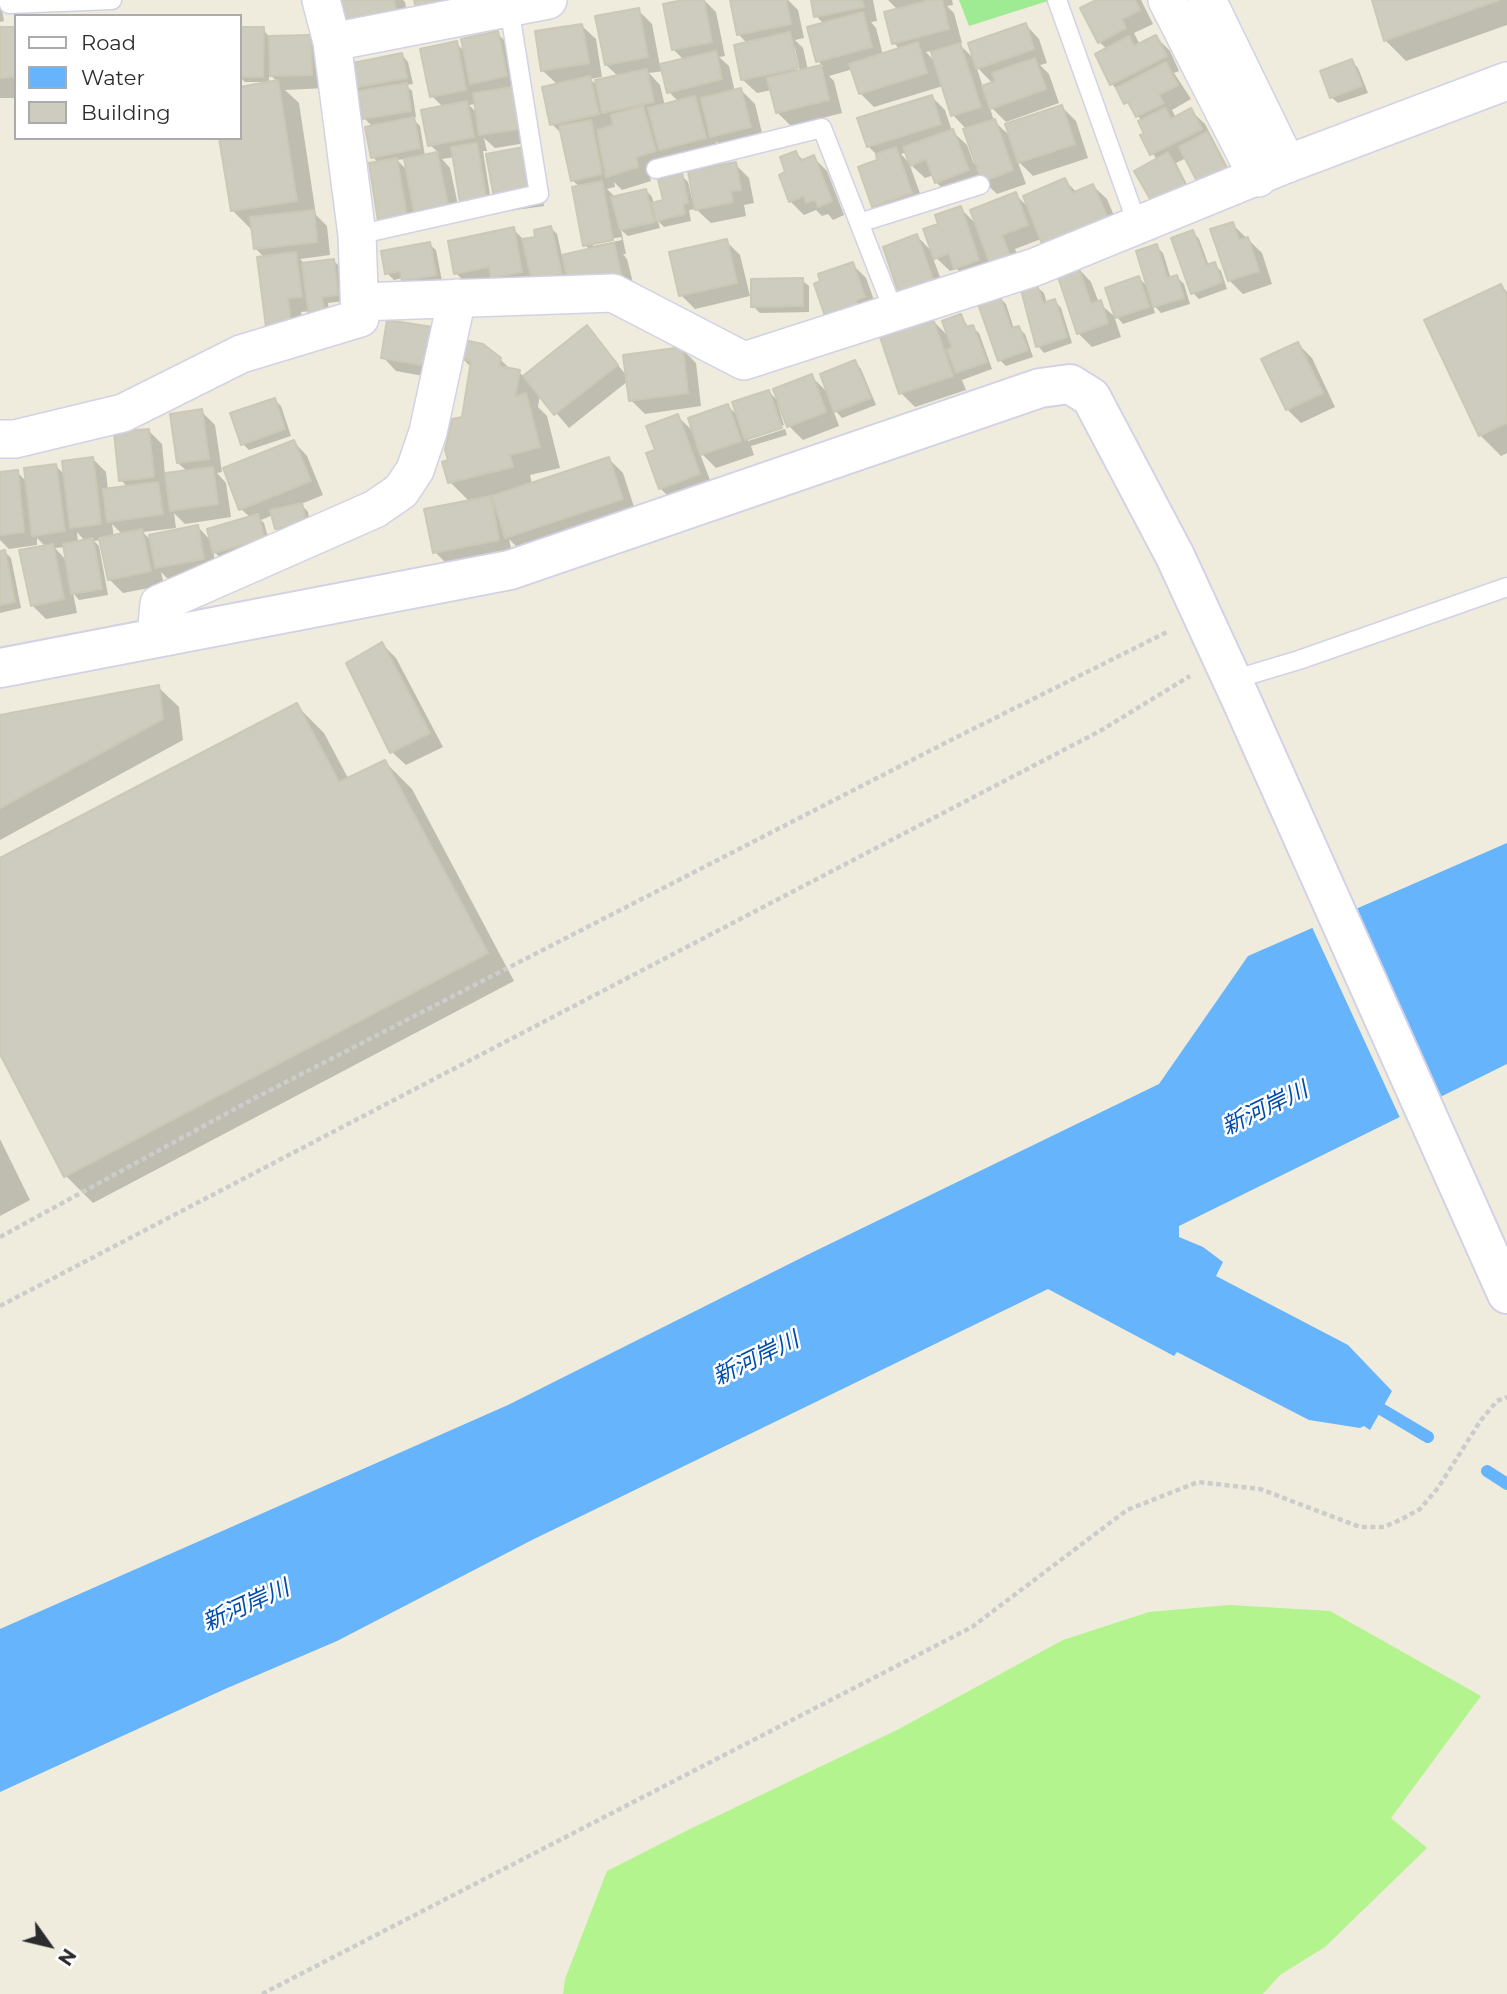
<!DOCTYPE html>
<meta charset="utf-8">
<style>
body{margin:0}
#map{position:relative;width:1507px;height:1994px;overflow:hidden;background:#efebdd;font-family:Montserrat,sans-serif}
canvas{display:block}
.legend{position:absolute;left:14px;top:14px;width:228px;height:126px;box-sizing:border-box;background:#fff;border:2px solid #ababab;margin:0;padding:9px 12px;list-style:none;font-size:21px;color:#2c2c2c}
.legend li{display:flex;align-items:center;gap:14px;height:35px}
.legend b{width:35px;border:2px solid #ababab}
.north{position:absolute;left:14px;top:1910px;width:70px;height:70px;-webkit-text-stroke:5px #fff;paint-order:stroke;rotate:124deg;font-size:19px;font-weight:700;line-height:28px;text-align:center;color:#2c2c2c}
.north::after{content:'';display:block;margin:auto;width:24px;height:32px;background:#2c2c2c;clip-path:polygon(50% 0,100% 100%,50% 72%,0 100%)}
</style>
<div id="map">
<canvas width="1507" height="1994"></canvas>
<ul class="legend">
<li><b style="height:9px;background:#fff"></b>Road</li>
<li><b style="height:19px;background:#65b4fc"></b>Water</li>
<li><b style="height:19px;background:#ceccbe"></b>Building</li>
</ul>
<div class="north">N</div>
</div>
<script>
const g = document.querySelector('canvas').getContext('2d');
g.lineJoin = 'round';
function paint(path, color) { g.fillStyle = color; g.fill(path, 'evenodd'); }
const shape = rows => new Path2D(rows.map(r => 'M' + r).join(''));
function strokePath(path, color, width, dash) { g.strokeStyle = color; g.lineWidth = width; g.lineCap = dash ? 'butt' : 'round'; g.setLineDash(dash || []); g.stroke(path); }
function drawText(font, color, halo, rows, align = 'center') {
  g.font = font + ' Montserrat,"Noto Sans JP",sans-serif'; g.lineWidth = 5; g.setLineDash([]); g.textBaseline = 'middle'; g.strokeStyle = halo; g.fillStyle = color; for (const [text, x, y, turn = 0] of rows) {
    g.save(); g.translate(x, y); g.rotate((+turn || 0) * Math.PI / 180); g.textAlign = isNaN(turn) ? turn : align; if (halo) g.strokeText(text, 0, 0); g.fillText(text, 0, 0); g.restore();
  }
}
paint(shape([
 [959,0,1051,0,969,26]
]), '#9feb94');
paint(shape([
 [1230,1605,1330,1611,1481,1696,1391,1818,1427,1848,1325,1947,1280,1975,1263,1994,563,1994,565,1979,607,1871,686,1831,897,1730,1063,1640,1149,1612]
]), '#b3f48e');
paint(shape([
 [1507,843,1507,1064,1179,1226,1179,1237,1203,1247,1223,1262,1216,1276,1348,1345,1392,1391,1383,1407,1375,1403,1372,1406,1379,1414,1370,1430,1364,1426,1360,1428,1309,1420,1177,1352,1174,1356,1048,1289,532,1540,337,1641,225,1689,0,1792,0,1629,508,1405,809,1254,1159,1084,1248,956]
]), '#65b4fc');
paint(shape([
 [1353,906,1442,1100,1401,1120,1311,925]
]), '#efebdd');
paint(shape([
 [0,0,4,21,0,22],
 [342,0,403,0,405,2,411,34],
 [691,0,704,0,716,12,725,56,719,57,729,66,735,92,741,90,755,104,764,141,726,150,716,141,719,152,674,163,666,155,668,165,648,170,651,181,622,190,614,182,615,187,607,189,616,198,646,190,652,197,654,204,665,202,681,175,688,182,692,199,735,164,749,178,754,203,744,205,746,216,711,223,696,209,689,210,691,221,664,227,658,221,660,228,628,236,621,230,626,254,623,254,627,259,636,295,470,287,456,273,513,229,525,241,538,238,551,228,557,234,562,256,590,250,585,245,580,187,572,180,563,135,552,124,558,85,542,70,582,26,596,39,602,77,590,79,598,86,619,77,606,65,638,10,652,24,660,66,684,60,673,49],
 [664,71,669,92,679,102,665,106,660,85,649,73],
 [621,237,622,240,593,246,593,242],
 [732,0,788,0,798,10,804,38,795,40,803,48,808,70,823,66,818,61,824,24,816,16,813,0,873,0,877,21,871,22,876,28,883,55,900,50,894,43,898,10,888,0,952,0,953,5,947,6,954,13,962,43,959,44,976,61,1026,25,1039,39,1047,63,1040,65,1049,74,1059,103,1006,122,989,105,994,121,1011,137,1062,107,1076,121,1088,158,1033,176,1017,160,1026,184,997,194,978,176,981,184,950,196,936,182,934,175,925,178,911,165,907,152,901,154,909,163,925,207,887,220,873,206,879,161,878,156,868,146,931,96,945,110,952,131,967,145,974,164,977,163,967,130,953,115,943,86,874,107,860,93,853,69,829,76,834,81,842,113,791,126,777,112,772,90,757,93,743,80,748,44,739,35],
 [791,48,795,48,801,76,798,77],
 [932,51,936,63,926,52],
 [976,66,993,84,983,87],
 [1100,0,1141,0,1153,24,1134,33,1140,45,1156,37,1170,51,1179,71,1174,73,1191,99,1172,110,1176,118,1191,111,1205,124,1234,179,1186,158,1176,163,1191,192,1161,209,1157,160,1142,136,1146,135,1142,121,1112,84,1107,49,1099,42],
 [1373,0,1507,0,1507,25,1406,61,1385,40],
 [16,28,16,98,0,98,0,29],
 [240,29,263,29,270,38,310,36,324,50,325,88,285,90,299,103,316,215,327,226,330,255,300,259,305,264,333,260,340,267,344,301,328,303,330,322,310,311,301,312,304,337,281,340,265,258,255,248,254,232,232,210,240,138,240,88,264,85,264,82,245,82,240,77],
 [269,74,278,82,269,84],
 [497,33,511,47,532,142,495,148,484,138,487,151,483,151,490,195,465,199,468,207,462,201,455,157,442,159,450,168,461,219,394,234,380,220,378,163,373,157,373,127,364,118,360,92,355,87,402,55,408,62,413,84,406,85,412,91,416,117,412,118,420,126,425,156,439,153,430,145,443,107,432,96,456,43,466,53],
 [476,104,478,114,469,105],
 [405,159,408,171,397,160],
 [1352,61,1358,68,1368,93,1338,103,1331,97],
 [796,153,804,161,813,157,827,171,844,215,833,220,828,214,822,216,816,210,804,215,790,201,787,173],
 [538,163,544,206,509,211,495,197],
 [1065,180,1077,193,1093,186,1107,199,1122,235,1041,239,1015,249,1024,272,1006,280,988,261,992,274,970,282,957,269,950,271,931,253,948,298,916,309,917,236,935,255,940,225,960,208,977,225,1015,194,1030,209],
 [1232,224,1262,253,1272,284,1243,294,1229,280],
 [1193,232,1199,239,1209,266,1214,264,1221,271,1227,289,1199,299,1193,293],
 [726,241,740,255,750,296,695,309,681,295],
 [429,244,436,250,442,281,410,287,403,278,394,280,387,273],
 [1156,246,1163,253,1171,279,1177,277,1184,284,1190,304,1161,313,1152,303,1155,313,1123,324,1117,317,1107,289,1139,278,1149,288],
 [852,264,866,278,878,311,828,318],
 [1078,268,1091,282,1099,303,1114,316,1121,337,1092,347,1078,333],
 [802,280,809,286,809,312,760,313,753,306],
 [1501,286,1507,292,1507,453,1501,456,1480,435],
 [1037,287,1044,293,1047,304,1055,301,1061,308,1072,343,1044,353,1038,346],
 [1000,298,1006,304,1014,329,1018,328,1025,334,1033,357,1006,366,1000,360],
 [961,316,969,328,972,327,979,333,992,369,962,380,966,390,915,407,901,393,933,321,951,339],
 [587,328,627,376,682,349,696,363,701,406,645,414,631,400,628,381,569,428,540,394,538,407,547,416,560,468,530,475,532,484,609,459,623,473,636,513,521,551,509,539,512,553,449,566,435,552,470,502,450,482,450,461,464,419,471,367,462,358,500,359,511,370,519,372,524,377],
 [446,343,440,379,396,371,383,357],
 [1298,344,1312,358,1335,407,1301,423,1287,409],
 [855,362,861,369,876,405,842,418,832,407,839,426,803,440,790,427,790,424,811,376,829,394],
 [769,392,779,402,777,402,784,425,748,437,748,441,785,429,787,435,751,446,754,455,716,468,699,451,713,488,674,502,660,488,657,451,677,416,696,434,728,406,740,418],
 [275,400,281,406,291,436,249,450,243,444],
 [201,411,215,425,222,472,217,473,226,483,231,517,185,524,174,513,176,528,143,532,152,542,198,527,212,542,251,518,241,509,294,442,307,456,323,495,301,504,308,512,311,528,283,535,276,528,273,515,261,520,264,523,270,545,221,559,213,550,217,573,170,581,161,572,164,585,123,593,109,579,101,540,94,541,99,546,108,595,79,600,73,593,77,613,46,619,32,605,46,547,37,538,37,545,9,549,0,540,0,474,17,472,27,482,56,466,65,475,92,458,106,472,108,490,128,488,121,480,148,430,162,444,165,475,188,472,178,463],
 [112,524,123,535,114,537],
 [77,532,85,541,78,543],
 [65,547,67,561,55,548],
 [5,552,11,558,21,608,0,613,0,553],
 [382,644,396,658,443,747,406,765,392,752],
 [158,687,179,707,183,740,0,840,0,717],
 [296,705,324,733,349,780,385,762,412,789,514,981,93,1203,66,1176,0,1050,0,860],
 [0,1139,30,1200,0,1216]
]), '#0003');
strokePath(shape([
 [1359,1396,1428,1437],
 [1487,1471,1507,1484]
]), '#65b4fc', 12);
const building = shape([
 [340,0,394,0,398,21,345,30,340,0],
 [414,0,470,0,418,16,414,0],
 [683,0,704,0,712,42,672,50,663,4,683,0],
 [730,0,786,0,791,24,737,35,730,0],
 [811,0,862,0,864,7,814,17,811,0],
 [931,0,942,0,949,29,892,44,884,12,931,0],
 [1096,0,1135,0,1140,10,1122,19,1126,28,1098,43,1080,8,1096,0],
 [1372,0,1499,0,1384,41,1372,0],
 [639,8,648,57,605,65,595,16,639,8],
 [863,12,872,47,816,62,807,27,863,12],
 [1026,23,1034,49,976,69,968,43,1026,23],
 [582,24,589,63,541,71,535,31,582,24],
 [0,27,16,27,16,77,0,78,0,27],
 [240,27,264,27,263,77,240,77,240,27],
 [498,31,507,76,470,84,461,39,498,31],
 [790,32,798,68,741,80,734,45,790,32],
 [311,35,312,75,270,76,269,36,311,35],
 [1156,35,1167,56,1110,85,1095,54,1129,36,1134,46,1156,35],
 [457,41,466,90,430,97,420,49,457,41],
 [918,42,927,73,859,94,849,64,918,42],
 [960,43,981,107,951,116,931,52,960,43],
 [716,51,722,79,667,93,660,64,716,51],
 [402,53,407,78,353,88,348,64,402,53],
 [1035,58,1046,89,990,109,982,86,995,81,992,73,1035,58],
 [1352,59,1362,86,1330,98,1320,71,1352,59],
 [1166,62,1178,85,1159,95,1164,103,1136,117,1128,102,1124,104,1116,88,1166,62],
 [821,65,829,100,776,113,767,78,821,65],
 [647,69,654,102,602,113,595,80,647,69],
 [590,76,599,114,550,125,542,87,590,76],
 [278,80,297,201,231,211,219,138,240,138,240,87,278,80],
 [407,83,411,111,362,119,358,91,407,83],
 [513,87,519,129,479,135,473,93,513,87],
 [741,88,751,127,710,137,701,98,741,88],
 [932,95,941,124,867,147,857,118,932,95],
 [695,96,706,138,659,150,648,108,695,96],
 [467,101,474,137,428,146,421,110,467,101],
 [1062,105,1075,144,1018,163,1005,124,1062,105],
 [643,106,656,151,636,157,638,167,606,177,597,130,613,125,611,115,643,106],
 [1165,108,1171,119,1191,108,1202,129,1150,155,1140,135,1144,134,1138,121,1165,108],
 [414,117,420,148,371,158,365,127,414,117],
 [995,119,1013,170,982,182,963,129,995,119],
 [591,120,602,174,571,181,559,126,591,120],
 [953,129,969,170,935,183,926,159,910,166,903,147,953,129],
 [1207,132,1229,172,1200,187,1179,147,1207,132],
 [477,143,486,198,460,202,451,147,477,143],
 [524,147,531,192,494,198,486,154,524,147],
 [896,147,912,193,872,207,858,167,877,160,876,154,896,147],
 [796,151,800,161,814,155,832,201,818,207,815,200,806,203,804,196,789,202,779,175,785,172,780,157,796,151],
 [437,152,448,205,414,212,404,159,437,152],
 [1168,152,1186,185,1153,204,1134,171,1168,152],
 [397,158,407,216,378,221,369,163,397,158],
 [736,162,741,190,731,191,733,202,695,210,688,171,736,162],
 [682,173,688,203,683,204,685,214,656,221,652,203,663,200,658,179,682,173],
 [1065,178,1072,193,1093,184,1109,221,1044,249,1023,196,1065,178],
 [602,181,613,240,583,246,572,187,602,181],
 [646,189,654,222,620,230,611,197,646,189],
 [1016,192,1028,225,1002,235,1011,258,991,267,970,210,1016,192],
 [961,206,979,260,954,269,949,253,934,259,923,229,938,224,935,215,961,206],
 [314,210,317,242,254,249,250,217,314,210],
 [1233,222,1239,240,1248,237,1259,271,1228,281,1210,229,1233,222],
 [551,226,562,274,532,281,522,239,535,237,534,230,551,226],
 [514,227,522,272,491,278,489,267,454,274,448,241,514,227],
 [1193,230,1206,265,1215,262,1222,282,1191,294,1171,238,1193,230],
 [917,234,935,285,900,297,883,247,917,234],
 [727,239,737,283,679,296,669,252,727,239],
 [430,242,436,275,402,281,400,271,385,274,381,251,430,242],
 [614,243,623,281,568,283,562,255,614,243],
 [1157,244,1167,278,1177,275,1184,298,1153,307,1136,251,1157,244],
 [296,252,302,297,288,298,291,324,266,327,257,257,296,252],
 [334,259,338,295,322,297,325,316,309,318,302,263,334,259],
 [853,262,865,297,856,300,860,312,826,319,814,284,820,281,818,274,853,262],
 [1078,266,1091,304,1101,300,1108,323,1077,334,1057,274,1078,266],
 [1139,276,1149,307,1115,318,1105,288,1139,276],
 [803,278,803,306,751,307,751,279,803,278],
 [1501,284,1507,297,1507,423,1479,436,1424,320,1501,284],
 [1037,285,1043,303,1055,299,1067,337,1036,347,1021,290,1037,285],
 [1000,296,1011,328,1019,326,1028,350,998,361,978,304,1000,296],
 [961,314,966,327,973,325,987,362,956,373,947,350,952,348,942,321,961,314],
 [933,319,953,376,899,394,880,337,933,319],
 [387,320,433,327,427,366,381,358,387,320],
 [587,325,618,365,554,415,523,376,587,325],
 [464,340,483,344,501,358,499,366,520,370,515,397,526,393,540,447,510,455,513,467,448,483,442,462,448,460,445,450,452,419,462,417,471,361,460,358,464,340],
 [1298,342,1323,393,1286,410,1261,359,1298,342],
 [683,347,688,393,629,401,623,355,683,347],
 [855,360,871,398,834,412,820,374,855,360],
 [812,374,826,412,787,427,773,389,812,374],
 [769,390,782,428,745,440,732,402,769,390],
 [275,398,285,429,241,445,230,413,275,398],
 [728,404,741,441,700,455,688,418,728,404],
 [202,409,209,459,177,463,170,414,202,409],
 [678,414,700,474,659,489,646,453,655,450,646,426,678,414],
 [149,429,154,477,119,481,114,432,149,429],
 [294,440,311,481,239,510,223,468,294,440],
 [93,457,101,524,70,528,62,461,93,457],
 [609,457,623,499,505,538,492,496,609,457],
 [56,464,65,531,32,536,24,468,56,464],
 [213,467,218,504,170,511,165,473,213,467],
 [18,470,24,532,0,535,0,472,18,470],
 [158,482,163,514,107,522,103,489,158,482],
 [491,496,499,540,433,553,424,509,491,496],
 [302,503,306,522,275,529,270,510,302,503],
 [258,514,265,539,213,553,207,529,258,514],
 [198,525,204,559,155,568,149,535,198,525],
 [142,529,151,571,108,580,99,538,142,529],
 [93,538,102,589,71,594,63,544,93,538],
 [53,544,64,599,31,606,19,550,53,544],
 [5,550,15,602,0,605,0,551,5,550],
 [382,642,430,733,390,753,346,663,382,642],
 [159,685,163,719,0,808,0,715,159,685],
 [297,703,339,782,385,760,488,953,64,1177,0,1054,0,858,297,703]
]);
paint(building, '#ceccbe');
strokePath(building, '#cbc8b6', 2);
const lane = shape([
 [8,0,9,4,112,0],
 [1057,0,1138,226],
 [656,169,822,128,894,312],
 [859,223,980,185],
 [357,235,539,194,509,7],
 [1232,680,1299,660,1507,587]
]);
const street = shape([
 [1167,0,1258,178],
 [1207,0,1287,164],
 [332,42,548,0],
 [360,302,613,293,744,361,1035,267,1287,164,1507,81],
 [0,439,15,439,123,413,241,354,360,318,357,235,332,42,321,0],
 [156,636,159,604,375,509,401,491,415,470,428,432,457,298]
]);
const secondary = shape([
 [0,668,510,570,1040,388,1070,384,1091,397,1175,556,1240,697,1507,1294]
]);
strokePath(lane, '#d2d2e6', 21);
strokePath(street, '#d2d2e6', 40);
strokePath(secondary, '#d2d2e6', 42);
strokePath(shape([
 [0,1237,255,1098,949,741,1167,632],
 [0,1306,1100,731,1190,676],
 [262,1994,972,1627,1127,1510,1198,1482,1260,1489,1360,1527,1384,1527,1402,1519,1420,1509,1438,1488,1481,1420,1497,1401,1507,1397]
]), '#ccc', 4.5, [5, 3.5]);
strokePath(lane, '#fff', 18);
strokePath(street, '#fff', 37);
strokePath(secondary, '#fff', 38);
drawText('italic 23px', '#004cac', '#fff', [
 ["新河岸川",1265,1109,-26],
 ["新河岸川",756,1359,-26],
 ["新河岸川",246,1606,-24]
]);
</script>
